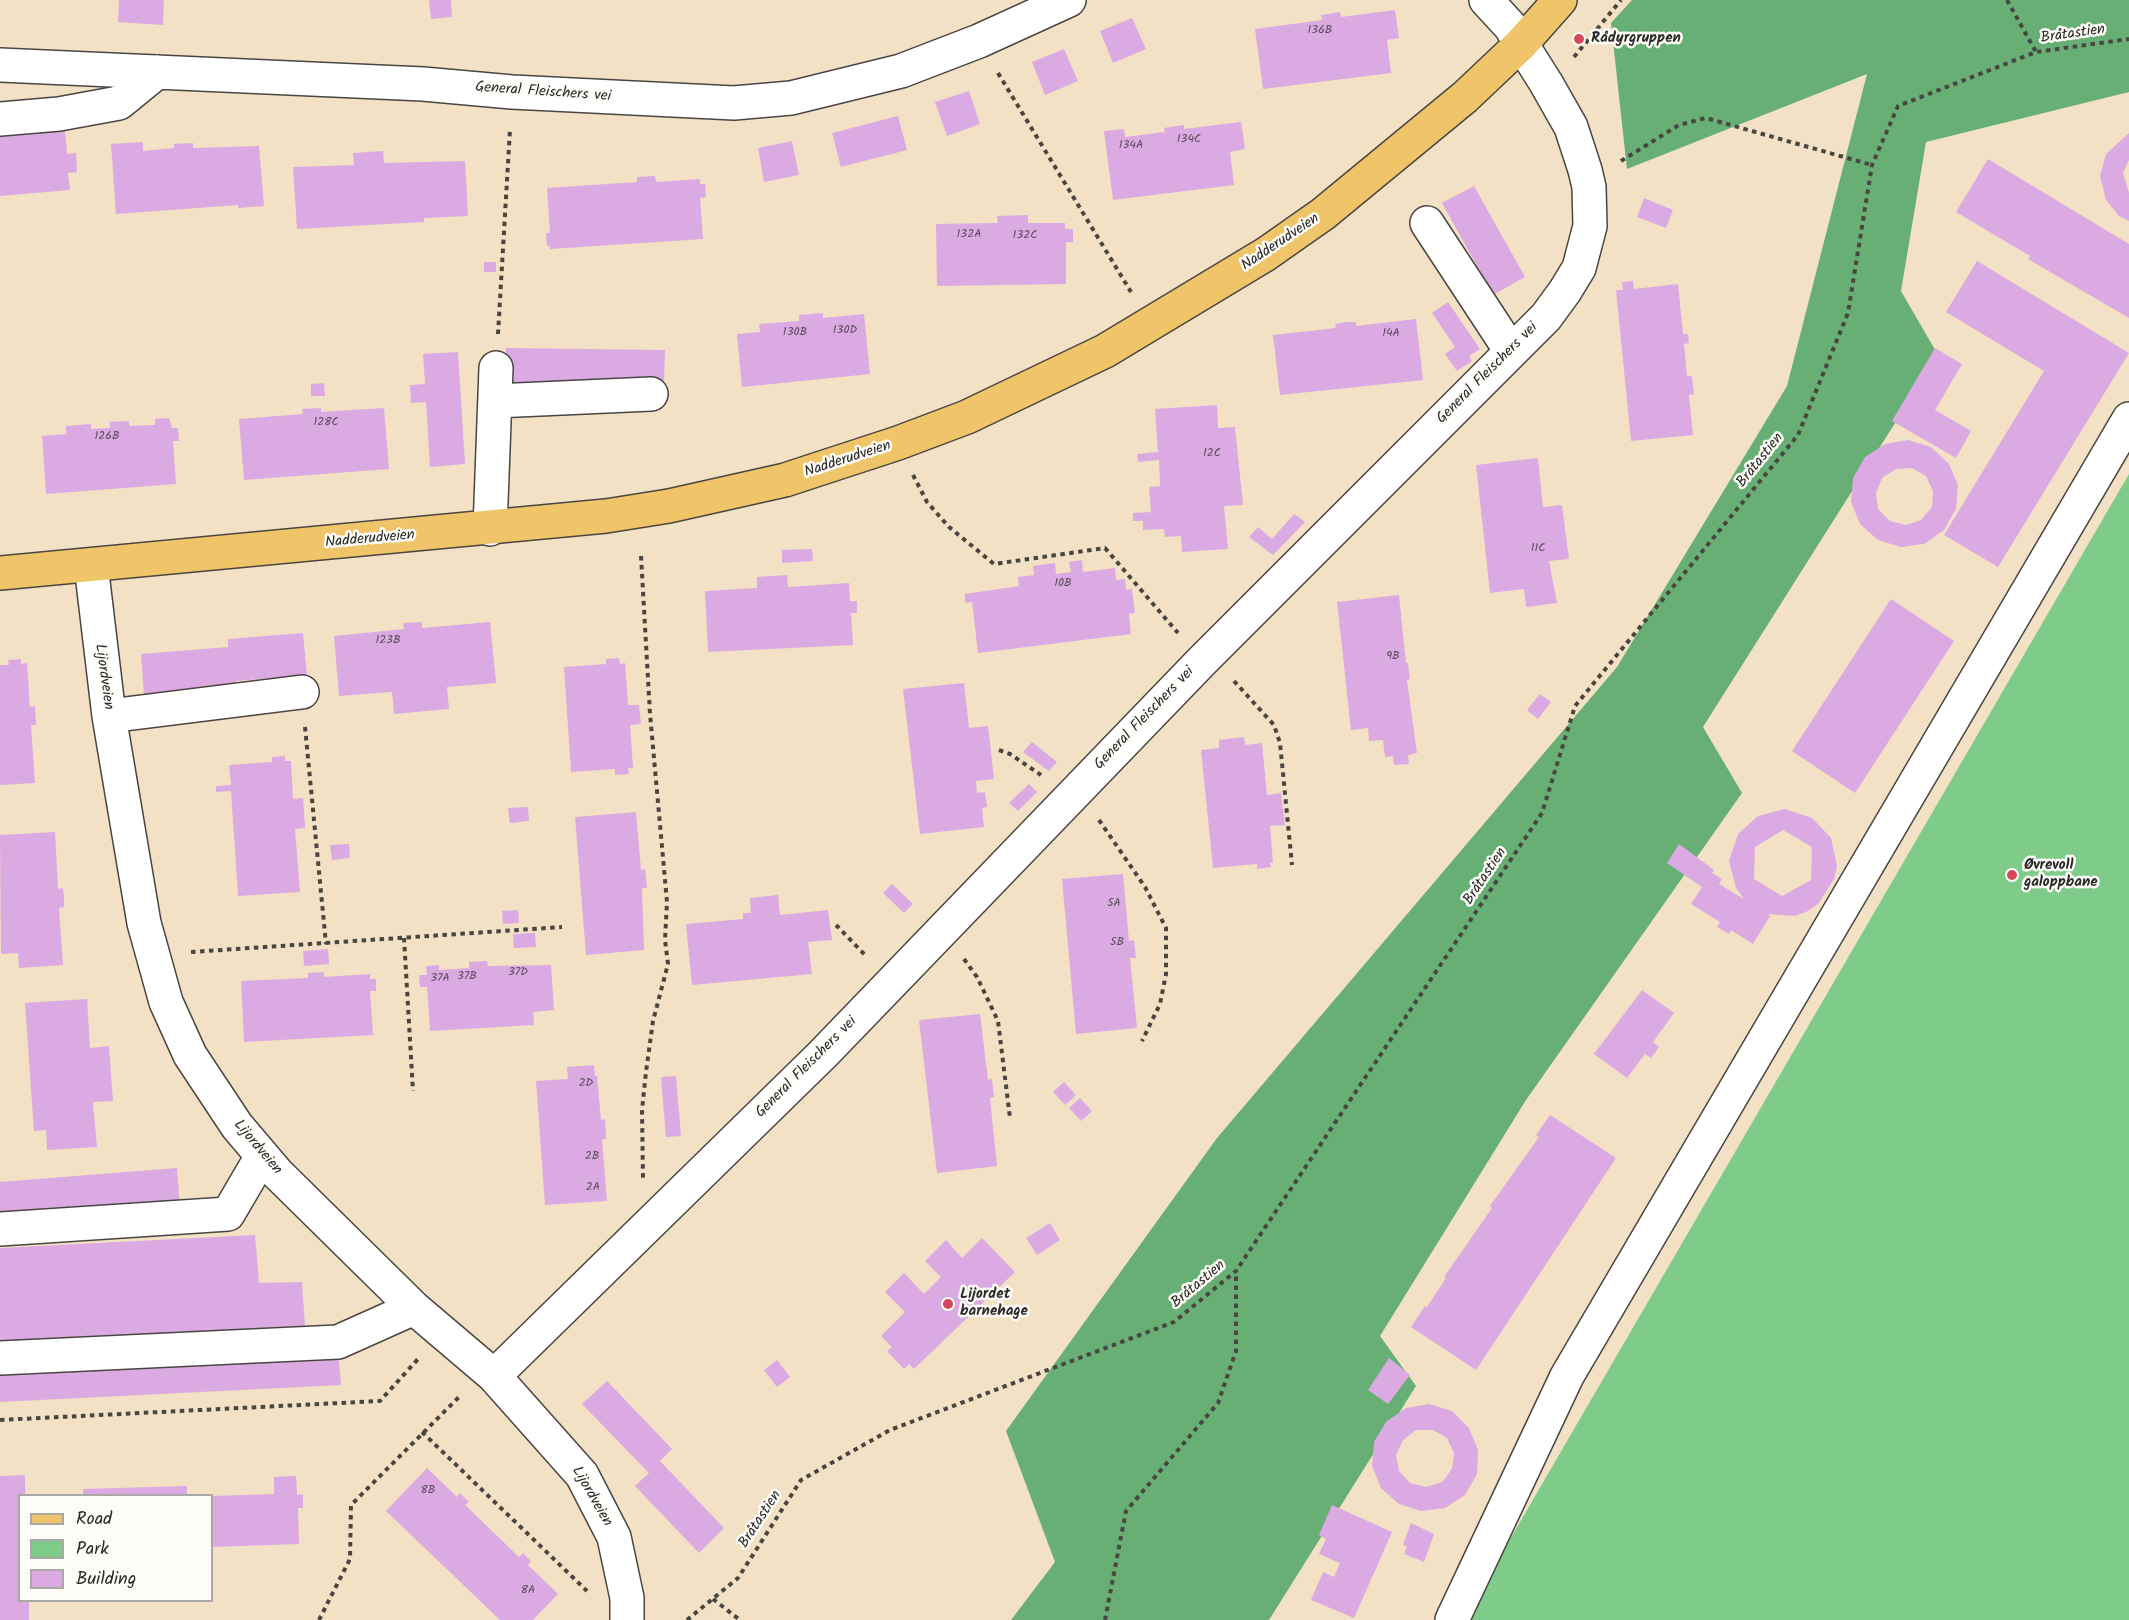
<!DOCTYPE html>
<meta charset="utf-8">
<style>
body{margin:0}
#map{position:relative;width:2129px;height:1620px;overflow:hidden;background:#f2e1c4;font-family:Kalam,sans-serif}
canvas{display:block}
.legend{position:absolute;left:18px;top:1494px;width:195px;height:108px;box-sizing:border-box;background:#fdfcf7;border:2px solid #a9a8a5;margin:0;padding:8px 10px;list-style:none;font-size:18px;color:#2b2b2b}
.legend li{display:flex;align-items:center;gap:12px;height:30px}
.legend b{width:30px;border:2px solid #a9a8a5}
</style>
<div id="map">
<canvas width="2129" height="1620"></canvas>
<ul class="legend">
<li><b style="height:8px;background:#f0c469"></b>Road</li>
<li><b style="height:16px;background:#7fcb89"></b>Park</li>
<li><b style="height:16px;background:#dcaae2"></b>Building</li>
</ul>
</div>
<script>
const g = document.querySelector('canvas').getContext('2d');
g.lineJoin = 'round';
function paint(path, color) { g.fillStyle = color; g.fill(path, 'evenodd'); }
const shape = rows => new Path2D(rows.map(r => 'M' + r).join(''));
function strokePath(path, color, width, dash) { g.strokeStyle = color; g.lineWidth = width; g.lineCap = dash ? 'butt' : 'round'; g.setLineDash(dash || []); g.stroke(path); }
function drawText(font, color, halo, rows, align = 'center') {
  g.font = font + ' Kalam,sans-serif'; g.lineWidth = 5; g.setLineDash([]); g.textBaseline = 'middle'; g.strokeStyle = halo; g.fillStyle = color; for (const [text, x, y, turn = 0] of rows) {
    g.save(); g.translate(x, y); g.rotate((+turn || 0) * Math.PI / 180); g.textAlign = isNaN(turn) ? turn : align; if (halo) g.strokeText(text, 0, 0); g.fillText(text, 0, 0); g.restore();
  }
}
paint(shape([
 [2129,474,2129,1620,1463,1620,1663,1276]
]), '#7fcb89');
paint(shape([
 [1632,0,2129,0,2129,92,1926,142,1901,291,1938,355,1703,727,1742,793,1526,1100,1380,1336,1416,1386,1269,1620,1011,1620,1055,1562,1006,1431,1217,1138,1617,667,1787,386,1867,74,1627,169,1611,23]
]), '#67af75');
paint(shape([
 [119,0,164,0,163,25,118,22],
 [429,0,451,0,452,17,431,19],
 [1395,10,1399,38,1387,40,1391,73,1263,89,1255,29,1322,20,1321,15,1340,12,1341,17],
 [1132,18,1146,49,1113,63,1100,31],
 [1064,49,1078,81,1045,95,1032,62],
 [969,91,980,124,947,136,935,102],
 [898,116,907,150,841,167,832,133],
 [1241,122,1245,149,1230,152,1234,185,1113,200,1104,131,1124,129,1125,137,1165,132,1164,128,1184,125,1184,129],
 [25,127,25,133,65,131,67,154,76,153,77,172,68,173,70,190,0,196,0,135,12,134],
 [2129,133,2129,160,2123,173,2129,193,2129,221,2119,216,2106,200,2100,176,2106,154],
 [792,141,799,175,764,182,758,148],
 [143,142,143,151,174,148,174,144,193,143,193,148,259,146,264,206,238,208,238,205,116,214,111,144],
 [383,151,384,163,465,161,468,216,424,218,424,222,297,229,293,167,354,165,353,153],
 [1988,159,2129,244,2129,318,2028,259,2030,256,1956,212],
 [655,176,656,182,700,179,700,184,705,184,706,197,700,198,703,239,550,249,550,246,547,246,546,233,550,233,547,188,637,182,637,177],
 [1474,186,1525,277,1493,295,1442,203],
 [1644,198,1673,210,1666,228,1637,217],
 [1028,215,1028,223,1065,223,1065,229,1073,229,1073,242,1066,242,1066,284,937,286,936,224,998,223,997,216],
 [1977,261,2129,353,1998,567,1944,535,2044,371,1946,312],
 [484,262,496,262,496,272,484,272],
 [1633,281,1634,289,1678,284,1683,334,1688,334,1689,343,1684,344,1687,376,1692,376,1693,386,1694,394,1689,395,1693,435,1631,441,1616,290,1623,290,1622,282],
 [1448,302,1480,349,1469,356,1472,361,1457,371,1445,354,1455,347,1432,313],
 [823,313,823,318,864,314,870,374,742,387,737,334,760,332,759,324,799,321,799,315],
 [1416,319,1423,380,1280,395,1273,335,1336,328,1335,324,1347,322,1356,322,1356,326],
 [506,348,665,350,664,384,505,382],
 [1935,348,1962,364,1935,410,1971,431,1956,458,1892,421],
 [458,352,465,464,430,467,426,402,411,403,410,385,425,384,423,354],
 [324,383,325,396,311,396,311,384],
 [1217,405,1218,428,1235,427,1243,505,1224,506,1228,549,1182,552,1181,536,1165,537,1164,529,1143,530,1143,521,1133,521,1133,513,1151,512,1149,487,1160,486,1159,460,1138,462,1137,454,1158,452,1155,409],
 [321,408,321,412,384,408,389,469,244,480,239,419,303,414,302,409],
 [169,418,172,428,178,428,179,441,173,441,176,484,46,494,42,436,66,434,66,426,91,424,91,429,110,428,110,422,129,421,129,426,155,425,155,419],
 [1908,440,1931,447,1949,464,1958,485,1956,509,1944,530,1924,544,1901,547,1878,540,1860,524,1851,502,1853,478,1865,457,1885,444],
 [1912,468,1926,476,1933,491,1932,507,1921,520,1906,525,1890,521,1878,509,1876,493,1882,478,1896,469],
 [1538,458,1543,507,1562,505,1569,559,1549,561,1557,603,1526,607,1524,589,1490,593,1476,465],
 [1294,514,1305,522,1273,555,1249,537,1258,527,1272,539],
 [812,549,813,561,782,563,782,550],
 [1082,560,1083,572,1115,568,1116,580,1125,579,1126,590,1132,589,1135,613,1129,614,1131,634,978,653,972,602,965,603,965,594,1019,586,1018,577,1034,575,1033,566,1055,563,1056,574,1071,572,1069,562],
 [787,575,788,587,849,583,850,601,857,601,857,613,851,613,853,645,708,652,705,591,757,588,757,577],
 [1399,595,1406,663,1408,663,1410,679,1407,680,1417,753,1408,755,1409,764,1394,765,1393,756,1385,757,1383,740,1369,741,1368,728,1351,730,1337,602],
 [1891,599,1954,641,1855,793,1792,751],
 [422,622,422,628,490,622,496,683,447,687,449,709,394,714,392,692,339,696,334,636,404,629,403,623],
 [303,633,307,675,236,681,237,688,144,695,141,654,228,647,228,639],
 [619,658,620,664,625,663,628,705,639,705,641,724,630,725,633,768,628,768,629,774,615,775,615,769,571,772,564,667,606,664,606,659],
 [21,659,21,664,27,663,30,707,35,706,36,725,31,725,35,783,0,785,0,665,9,665,8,660],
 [964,683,969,728,988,726,994,779,976,781,977,793,985,792,987,807,982,808,984,827,920,834,903,689],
 [1540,694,1551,702,1538,719,1527,710],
 [1244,737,1245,745,1262,743,1267,795,1281,793,1285,825,1270,826,1273,863,1270,863,1271,867,1257,869,1257,864,1213,868,1201,750,1219,748,1219,740],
 [1032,742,1057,762,1049,771,1023,752],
 [285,756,285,761,291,761,293,799,303,798,305,828,295,829,300,892,238,896,231,791,216,792,216,786,231,785,229,765,272,762,272,757],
 [1029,784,1037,792,1018,811,1009,803],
 [528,807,529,821,510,823,508,808],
 [1785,809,1812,818,1831,838,1837,866,1834,879,1819,903,1808,911,1795,916,1768,914,1770,916,1753,944,1731,930,1729,934,1717,927,1720,922,1691,904,1702,887,1667,863,1679,844,1714,870,1712,873,1722,879,1719,884,1744,899,1736,888,1729,861,1738,834,1758,816],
 [1783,830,1812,847,1811,880,1782,896,1754,879,1755,847],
 [636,812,641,870,645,869,647,888,642,888,644,950,586,955,575,817],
 [55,832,58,889,63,888,64,896,64,907,59,908,63,965,19,968,18,953,1,954,0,835],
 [349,844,350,858,332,860,330,845],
 [1123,874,1129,941,1134,940,1136,958,1130,958,1137,1028,1076,1034,1062,879],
 [892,884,913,904,904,913,883,893],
 [778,895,780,915,828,910,832,940,808,942,812,974,692,985,686,924,743,919,743,913,751,913,750,898],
 [518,910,519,923,503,924,502,911],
 [535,933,536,947,514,948,513,934],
 [328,949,329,964,304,966,303,951],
 [487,961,488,966,551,965,554,1010,533,1012,534,1025,430,1031,427,987,420,987,419,975,427,975,426,966,439,965,439,970,469,968,469,962],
 [324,972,324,977,370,974,370,979,376,979,376,991,370,991,373,1035,244,1042,241,981,308,978,308,973],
 [1642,990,1674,1013,1653,1042,1659,1047,1651,1058,1645,1054,1627,1078,1594,1054],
 [87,999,90,1048,109,1046,113,1101,93,1102,97,1147,47,1150,46,1130,34,1131,25,1003],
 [980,1014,988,1080,992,1079,994,1097,990,1098,997,1166,937,1173,919,1020],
 [594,1065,595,1076,597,1076,601,1120,605,1119,606,1139,602,1139,607,1201,545,1205,536,1081,568,1079,567,1067],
 [676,1076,681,1136,666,1137,661,1077],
 [1064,1082,1076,1095,1065,1105,1053,1092],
 [1080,1098,1092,1111,1081,1121,1069,1108],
 [1550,1115,1616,1158,1476,1370,1411,1327,1425,1306,1427,1307,1446,1278,1444,1277,1492,1208,1490,1206,1539,1137,1536,1135],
 [177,1168,180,1209,0,1221,0,1182],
 [1050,1223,1060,1240,1037,1255,1026,1238],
 [255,1235,259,1283,302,1282,305,1326,0,1341,0,1248],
 [982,1238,1015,1272,914,1369,909,1364,904,1369,887,1351,892,1347,881,1336,905,1312,885,1292,904,1273,924,1294,941,1277,925,1261,946,1240,962,1258],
 [338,1350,341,1385,0,1402,0,1364],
 [1389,1358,1410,1375,1388,1404,1368,1390],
 [777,1360,790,1377,777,1387,764,1370],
 [607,1381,672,1449,660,1461,724,1528,699,1553,635,1486,649,1473,582,1404],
 [1429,1404,1452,1411,1469,1428,1478,1450,1477,1474,1465,1495,1445,1508,1421,1511,1399,1504,1381,1488,1372,1466,1374,1442,1386,1422,1406,1408],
 [1416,1430,1433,1430,1447,1438,1454,1453,1452,1469,1442,1482,1426,1487,1410,1483,1399,1471,1396,1455,1403,1440],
 [427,1468,457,1497,460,1493,469,1502,465,1505,519,1557,523,1553,531,1561,528,1565,558,1594,533,1620,500,1620,386,1511],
 [25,1475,25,1496,20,1496,20,1600,29,1600,29,1620,0,1620,0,1476],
 [296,1476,297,1495,303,1494,303,1508,298,1508,299,1544,212,1547,212,1496,274,1494,274,1477],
 [187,1486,187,1496,83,1496,83,1489],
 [1332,1505,1392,1532,1354,1618,1311,1600,1323,1572,1334,1577,1340,1563,1319,1554,1326,1539,1319,1535],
 [1411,1523,1434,1534,1424,1562,1404,1554,1407,1546,1403,1545]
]), '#dcaae2');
const minor = shape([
 [0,65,423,84,512,92,734,103,791,98,901,71,979,41,1069,0],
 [0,119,59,114,119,103,157,72],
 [1427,223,1511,351],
 [495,401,651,394],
 [490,529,496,368],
 [91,565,109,716,144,923,166,1002,190,1055,237,1126,277,1173,414,1308,494,1376,582,1475,614,1537,627,1598,627,1620],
 [109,716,302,692],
 [0,1229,228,1214,262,1156],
 [0,1358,338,1342,414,1308],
 [494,1376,823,1054,1202,661,1546,317,1565,291,1579,268,1590,226,1589,187,1585,170,1571,127,1546,83,1510,26,1486,0],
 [1452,1620,1567,1376,2129,419]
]);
const major = shape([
 [0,573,606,516,669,506,785,480,898,443,967,417,1105,351,1266,254,1323,214,1465,97,1521,44,1560,0]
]);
strokePath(minor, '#494642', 36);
strokePath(major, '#494642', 36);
strokePath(shape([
 [2007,0,2036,52],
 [1574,57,1621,0],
 [998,73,1131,292],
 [1621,161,1679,125,1706,118,1872,165],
 [498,334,510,129],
 [913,475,927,502,949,527,994,564,1105,548,1178,633],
 [641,556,650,714,667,902,665,940,668,964,653,1021,646,1072,642,1110,643,1179],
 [1234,681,1274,725,1280,743,1292,865],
 [305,727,326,944],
 [999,750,1010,754,1041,775],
 [1099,820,1145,887,1166,928,1166,974,1160,1004,1142,1041],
 [836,925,866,956],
 [404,938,413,1091],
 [191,952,562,927],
 [964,959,977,977,998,1021,1010,1118],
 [0,1420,380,1401,418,1359],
 [422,1432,587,1591],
 [713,1599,740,1620],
 [319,1620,350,1559,351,1505,460,1396],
 [687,1620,738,1578,801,1480,890,1430,1174,1322,1236,1271,1542,813,1575,706,1798,435,1848,313,1872,165,1898,106,2036,52,2129,39],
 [1105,1620,1126,1511,1218,1403,1236,1351,1236,1271]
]), '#494642', 4, [4.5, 4.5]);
strokePath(minor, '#fff', 33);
strokePath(major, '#f0c469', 33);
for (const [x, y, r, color] of [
 [1579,39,6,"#d1495b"],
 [2012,875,6,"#d1495b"],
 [948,1304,6,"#d1495b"]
]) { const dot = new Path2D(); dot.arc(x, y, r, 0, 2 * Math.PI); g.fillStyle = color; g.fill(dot); strokePath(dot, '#fdfcf7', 2); }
drawText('12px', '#574b59', null, [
 ["136B",1320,31],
 ["134C",1189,140],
 ["134A",1131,146],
 ["132A",969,235],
 ["132C",1025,236],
 ["130D",845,331],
 ["130B",795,333],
 ["14A",1391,334],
 ["128C",326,423],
 ["126B",107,437],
 ["12C",1212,454],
 ["11C",1538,549],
 ["10B",1063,584],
 ["123B",388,641],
 ["9B",1393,657],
 ["5A",1114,904],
 ["5B",1117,943],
 ["37D",518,973],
 ["37B",467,977],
 ["37A",440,979],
 ["2D",586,1084],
 ["2B",592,1157],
 ["2A",593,1188],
 ["8B",428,1491],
 ["8A",528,1591]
]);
drawText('15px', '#2b2b2b', '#fdfcf7', [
 ["Bråtastien",2073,35,-8],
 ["General Fleischers vei",543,93,4],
 ["Nadderudveien",1281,243,-34],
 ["General Fleischers vei",1488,374,-45],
 ["Nadderudveien",848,460,-18],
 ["Bråtastien",1761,461,-51],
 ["Nadderudveien",370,540,-5],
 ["Lijordveien",103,677,82],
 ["General Fleischers vei",1145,719,-46],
 ["Bråtastien",1486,877,-56],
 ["General Fleischers vei",807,1068,-45],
 ["Lijordveien",257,1148,50],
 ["Bråtastien",1199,1285,-40],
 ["Lijordveien",591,1497,60],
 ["Bråtastien",761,1520,-57]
]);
drawText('bold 15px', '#2b2b2b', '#fdfcf7', [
 ["Rådyrgruppen",1591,39],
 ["Øvrevoll",2024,866],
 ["galoppbane",2024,883],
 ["Lijordet",960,1295],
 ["barnehage",960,1312]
], 'left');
</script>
